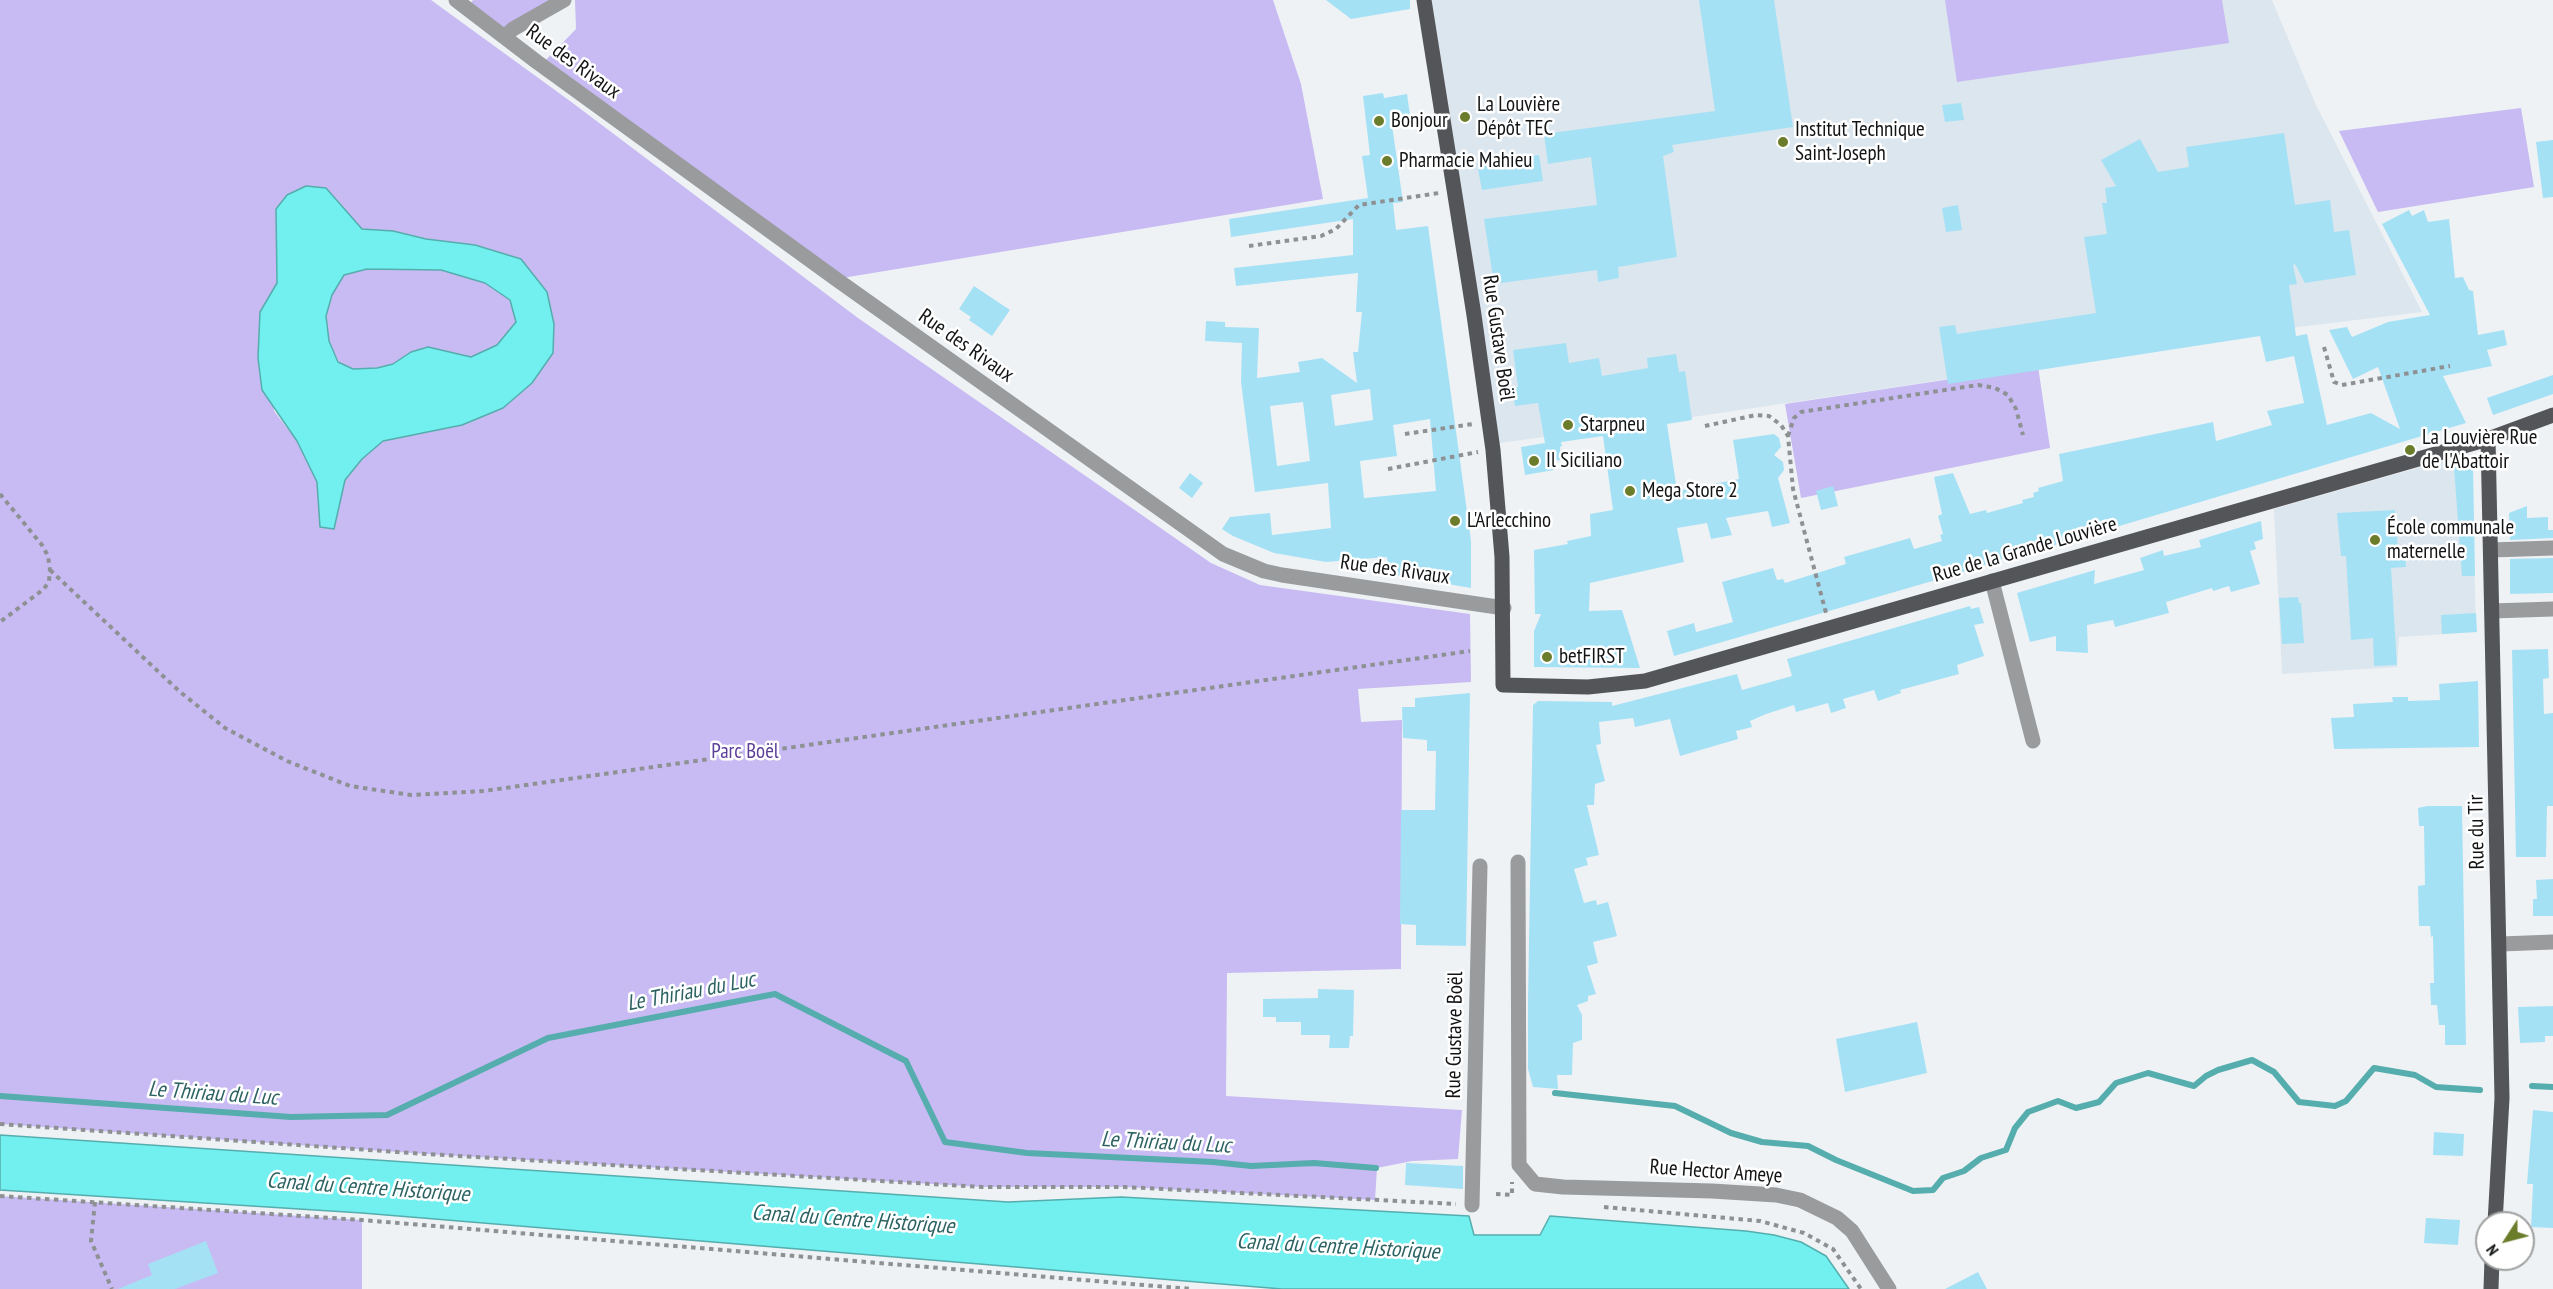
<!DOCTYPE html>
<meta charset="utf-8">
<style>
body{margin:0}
#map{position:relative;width:2553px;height:1289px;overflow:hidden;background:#eef2f5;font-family:"PT Sans Narrow",sans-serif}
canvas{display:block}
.north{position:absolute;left:2475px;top:1211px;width:60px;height:60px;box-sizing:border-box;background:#fff;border:2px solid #a0a1a1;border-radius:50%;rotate:234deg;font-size:16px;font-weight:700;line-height:24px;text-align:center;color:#121314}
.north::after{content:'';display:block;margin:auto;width:21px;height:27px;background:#6b7c2a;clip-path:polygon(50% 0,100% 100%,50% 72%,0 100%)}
</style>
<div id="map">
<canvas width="2553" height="1289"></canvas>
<div class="north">N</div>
</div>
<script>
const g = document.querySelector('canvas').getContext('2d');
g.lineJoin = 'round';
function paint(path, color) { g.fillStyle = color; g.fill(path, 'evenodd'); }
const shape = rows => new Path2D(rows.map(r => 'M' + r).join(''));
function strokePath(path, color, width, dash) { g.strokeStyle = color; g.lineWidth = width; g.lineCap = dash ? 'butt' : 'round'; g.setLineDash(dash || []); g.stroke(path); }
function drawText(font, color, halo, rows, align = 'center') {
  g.font = font + ' "PT Sans Narrow",sans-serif'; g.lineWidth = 5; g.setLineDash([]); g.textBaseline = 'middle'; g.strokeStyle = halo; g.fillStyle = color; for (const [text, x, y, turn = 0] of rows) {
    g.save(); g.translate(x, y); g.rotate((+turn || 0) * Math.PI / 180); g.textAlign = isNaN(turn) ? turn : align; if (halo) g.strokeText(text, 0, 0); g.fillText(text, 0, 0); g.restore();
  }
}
paint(shape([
 [1424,0,2272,0,2315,103,2422,312,2298,327,1693,417,1492,444],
 [2452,458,2450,469,2472,468,2476,632,2399,637,2397,667,2282,674,2274,509]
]), '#dce6ee');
paint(shape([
 [0,0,431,0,570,101,858,318,1211,563,1260,585,1470,614,1471,682,1358,689,1361,722,1402,720,1401,969,1227,973,1226,1096,1462,1110,1458,1159,1412,1161,1377,1168,1375,1200,1124,1187,982,1187,426,1154,0,1124],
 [325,188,362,229,393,231,426,239,554,324,462,425,383,441,362,459,345,480,334,529,320,527,317,482,297,441,274,411,260,312,277,283,276,208],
 [473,0,564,0,504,37,467,8],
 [575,0,1273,0,1301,84,1323,199,836,279,546,60,576,29],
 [1945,0,2222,0,2229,43,1957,82],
 [2521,108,2534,187,2378,212,2339,131],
 [367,269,441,270,485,283,510,300,516,322,497,345,471,357,427,347,411,352,393,364,377,368,353,369,339,362,329,341,326,316,332,295,344,275],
 [2038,366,2050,448,1801,498,1785,404],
 [0,1196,362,1220,362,1289,0,1289]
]), '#c8baf2');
const water = shape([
 [306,186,326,188,362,229,393,231,426,239,475,245,521,259,547,292,554,324,553,353,532,383,503,408,462,425,383,441,362,459,345,480,334,529,320,527,317,482,297,441,262,390,258,358,260,312,277,283,276,209,287,195,306,186],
 [367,269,441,270,485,283,510,300,516,322,497,345,471,357,428,347,411,352,393,364,377,368,353,369,338,362,329,341,326,316,332,295,344,275,367,269],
 [0,1135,1008,1202,1121,1197,1469,1216,1474,1235,1540,1235,1550,1216,1746,1231,1774,1235,1801,1242,1826,1256,1849,1289,1282,1289,362,1213,0,1190,0,1135]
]);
paint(water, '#72efef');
strokePath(water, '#55adad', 1.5);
strokePath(shape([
 [2532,1086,2553,1087],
 [1555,1093,1675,1106,1731,1133,1762,1142,1808,1146,1836,1160,1913,1191,1933,1190,1943,1178,1964,1171,1981,1158,2006,1150,2015,1128,2028,1112,2058,1101,2076,1108,2099,1102,2116,1083,2148,1073,2194,1086,2206,1076,2218,1070,2252,1060,2274,1072,2299,1102,2335,1106,2346,1101,2374,1068,2415,1075,2436,1087,2480,1090],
 [0,1096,291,1117,387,1115,548,1038,775,994,906,1061,945,1142,1027,1153,1213,1162,1251,1166,1314,1163,1376,1168]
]), '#55adad', 6);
paint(shape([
 [1326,0,1410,0,1410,9,1351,19],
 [1699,0,1774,0,1793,127,1672,145,1674,152,1663,156,1677,257,1618,267,1619,278,1598,282,1597,270,1494,284,1484,219,1597,205,1591,157,1548,164,1544,134,1715,111],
 [1383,93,1384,98,1407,94,1411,122,1392,125,1403,202,1393,203,1396,230,1428,226,1471,541,1471,588,1389,574,1387,557,1326,562,1274,553,1233,536,1222,529,1230,517,1270,513,1272,535,1331,528,1328,483,1255,492,1241,382,1242,343,1205,341,1206,321,1225,322,1225,327,1259,328,1257,378,1300,372,1298,362,1322,358,1357,383,1353,352,1358,352,1362,312,1356,312,1358,273,1236,286,1234,268,1353,255,1353,219,1231,237,1229,219,1368,198,1362,156,1370,155,1363,96],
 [1370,389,1373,420,1335,426,1331,395],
 [1303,402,1310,461,1277,466,1270,406],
 [1430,419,1436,491,1364,498,1360,461,1397,456,1393,425],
 [1961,103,1964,120,1945,122,1942,105],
 [2284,133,2295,205,2330,200,2334,232,2349,230,2356,275,2305,283,2295,264,2293,265,2297,284,2289,285,2296,336,2307,334,2327,425,2371,413,2400,429,2378,367,2353,379,2329,330,2347,327,2352,337,2388,322,2430,315,2382,224,2409,210,2412,216,2424,210,2428,222,2449,219,2455,278,2463,277,2469,290,2473,291,2478,335,2504,330,2507,345,2487,350,2492,366,2443,376,2466,423,2015,557,2015,555,1960,573,1674,656,1667,631,1694,623,1696,632,1733,622,1722,582,1773,568,1777,580,1783,579,1785,583,1846,564,1844,557,1910,538,1914,549,1942,541,1940,535,1943,534,1938,516,1942,514,1934,477,1953,473,1970,514,1986,510,1987,513,2023,503,2022,500,2034,497,2033,493,2039,491,2038,488,2063,481,2059,454,2213,422,2216,441,2272,425,2267,411,2304,403,2294,356,2266,362,2260,336,1948,384,1939,327,1955,325,1957,334,2096,313,2084,237,2107,234,2102,203,2107,203,2105,188,2116,186,2101,160,2140,139,2158,172,2189,167,2186,147],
 [2553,140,2553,197,2543,198,2536,142],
 [1539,155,1543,181,1482,190,1477,164],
 [1958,205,1962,230,1946,232,1942,208],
 [974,286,1010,310,992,336,969,320,971,317,959,309],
 [1566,343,1569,363,1599,358,1602,376,1648,368,1647,358,1676,354,1679,372,1685,371,1692,420,1667,424,1677,491,1739,479,1733,440,1774,434,1779,438,1781,447,1774,455,1783,462,1784,470,1778,478,1790,523,1772,527,1768,511,1726,518,1732,535,1711,539,1707,523,1677,528,1684,562,1590,583,1589,611,1622,610,1640,668,1534,667,1534,631,1541,614,1535,614,1534,550,1568,544,1567,541,1591,536,1590,514,1613,510,1603,436,1561,442,1562,446,1560,447,1561,460,1553,461,1554,470,1525,475,1521,447,1545,443,1538,403,1515,406,1512,388,1518,387,1513,350],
 [2553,375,2553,394,2493,415,2487,398],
 [2473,466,2475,576,2462,576,2454,467],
 [1190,473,1203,483,1192,498,1179,488],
 [1833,486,1838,506,1821,510,1816,491],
 [2527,506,2527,518,2548,517,2548,530,2553,530,2553,538,2510,540,2509,513],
 [2395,510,2398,549,2405,549,2406,567,2391,568,2397,665,2374,666,2373,638,2351,640,2346,556,2341,556,2337,513],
 [2261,521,2263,539,2254,542,2256,549,2250,551,2260,584,2231,592,2229,586,2213,591,2212,588,2166,602,2169,613,2115,627,2113,620,2087,625,2088,653,2056,651,2056,636,2030,642,2017,593,2095,570,2094,584,2144,570,2140,558,2163,550,2164,556,2201,547,2199,540],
 [2553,558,2553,593,2510,594,2510,559],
 [2298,597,2299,603,2301,603,2304,643,2282,644,2279,598],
 [1970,606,1971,609,1979,607,1984,623,1974,625,1984,656,1957,665,1959,674,1900,690,1901,693,1878,701,1874,690,1843,699,1846,708,1831,713,1828,703,1796,712,1794,705,1766,714,1750,721,1752,727,1736,731,1738,739,1680,756,1670,719,1635,727,1633,718,1599,722,1601,744,1596,745,1605,781,1595,784,1594,805,1587,805,1599,855,1586,858,1588,865,1574,869,1584,903,1596,900,1597,905,1608,902,1617,936,1593,942,1598,963,1587,966,1596,994,1588,996,1588,1001,1577,1005,1582,1015,1582,1040,1573,1043,1572,1075,1557,1075,1558,1089,1533,1087,1528,1069,1528,1001,1533,705,1538,701,1612,702,1612,706,1737,674,1742,690,1792,676,1787,659],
 [2476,613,2477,632,2442,634,2441,615],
 [2548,649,2549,678,2543,679,2544,714,2553,713,2553,806,2547,806,2546,857,2516,857,2512,650],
 [2478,681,2479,747,2334,749,2331,718,2354,717,2353,704,2393,702,2392,697,2408,697,2408,701,2440,700,2439,684],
 [1470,693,1466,946,1416,945,1416,925,1400,924,1401,810,1435,810,1436,751,1427,751,1427,740,1403,738,1402,707,1415,707,1415,698],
 [2427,806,2462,806,2466,1045,2445,1045,2445,1025,2439,1025,2437,1005,2431,1005,2430,983,2434,983,2433,936,2431,937,2430,926,2419,926,2418,886,2425,885,2424,826,2419,826,2418,808],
 [2553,879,2553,916,2533,916,2533,899,2537,899,2536,880],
 [1318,989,1354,990,1353,1036,1350,1036,1349,1048,1329,1048,1330,1035,1301,1035,1301,1022,1276,1022,1276,1017,1263,1017,1263,999,1318,998],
 [2553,1006,2553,1036,2545,1036,2545,1042,2520,1043,2518,1007],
 [1917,1022,1927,1073,1845,1092,1836,1039],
 [2533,1110,2553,1112,2553,1228,2531,1227,2533,1184,2527,1184],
 [2434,1132,2464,1134,2463,1156,2433,1155],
 [1406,1163,1463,1166,1463,1189,1405,1185],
 [2426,1218,2460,1220,2458,1245,2424,1243],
 [206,1241,218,1273,175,1289,118,1289,152,1275,148,1264],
 [1978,1272,1987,1289,1945,1289]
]), '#a5e1f5');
strokePath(shape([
 [1249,246,1321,236,1336,229,1359,205,1439,193],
 [2324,347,2334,382,2342,385,2450,366],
 [1705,426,1756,415,1769,416,1781,425,1788,436,1793,489,1826,613],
 [1405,434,1473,424],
 [1788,436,1794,418,1801,412,1978,385,1995,388,2008,395,2016,409,2023,435],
 [1388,469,1478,452],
 [0,494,42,545,48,556,50,570,49,581,44,589,0,622],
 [50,570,179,691,225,728,287,761,350,786,411,795,484,791,1470,651],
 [0,1124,426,1154,982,1187,1124,1187,1456,1204],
 [1496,1194,1512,1195,1512,1182],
 [0,1196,362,1220,1192,1289],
 [95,1202,91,1241,112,1289],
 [1604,1207,1760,1221,1804,1233,1833,1249,1861,1289]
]), '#8e9193', 4, [4.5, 4.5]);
strokePath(shape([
 [456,0,537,62,836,279,1223,554,1264,571,1282,575,1504,608],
 [504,37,513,29,564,0],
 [2491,550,2553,548],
 [1992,581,2033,741],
 [2492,611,2553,609],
 [1518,862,1519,1165,1535,1184,1563,1187,1712,1191,1776,1195,1800,1200,1837,1218,1852,1231,1889,1289],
 [2501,944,2553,942],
 [1472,1205,1480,866]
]), '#9a9b9c', 15);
strokePath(shape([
 [1424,0,1474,315,1493,450,1502,557,1503,685,1588,687,1645,681,2488,439,2553,415],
 [2488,439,2502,1098,2495,1223],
 [2491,1289,2492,1259]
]), '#545558', 15);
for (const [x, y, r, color] of [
 [1465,117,6,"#6b7c2a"],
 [1379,121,6,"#6b7c2a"],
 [1783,142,6,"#6b7c2a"],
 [1387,161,6,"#6b7c2a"],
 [1568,425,6,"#6b7c2a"],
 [2410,450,6,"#6b7c2a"],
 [1534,461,6,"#6b7c2a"],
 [1630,491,6,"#6b7c2a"],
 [1455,521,6,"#6b7c2a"],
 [2375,540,6,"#6b7c2a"],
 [1547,657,6,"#6b7c2a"]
]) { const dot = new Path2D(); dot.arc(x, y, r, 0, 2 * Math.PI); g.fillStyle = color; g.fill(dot); strokePath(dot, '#fff', 2); }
drawText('21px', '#121314', '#fff', [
 ["Rue des Rivaux",573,62,36],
 ["Rue Gustave Boël",1498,338,82],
 ["Rue des Rivaux",966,346,35],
 ["Rue de la Grande Louvière",2025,550,-16],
 ["Rue des Rivaux",1395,570,8],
 ["Rue du Tir",2477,832,-91],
 ["Rue Gustave Boël",1455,1035,-89],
 ["Rue Hector Ameye",1716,1172,4]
]);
drawText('21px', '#121314', '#fff', [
 ["La Louvière",1477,105],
 ["Dépôt TEC",1477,129],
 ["Bonjour",1391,121],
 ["Institut Technique",1795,130],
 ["Saint-Joseph",1795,154],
 ["Pharmacie Mahieu",1399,161],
 ["Starpneu",1580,425],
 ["La Louvière Rue",2422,438],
 ["de l'Abattoir",2422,462],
 ["Il Siciliano",1546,461],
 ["Mega Store 2",1642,491],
 ["L'Arlecchino",1467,521],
 ["École communale",2387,528],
 ["maternelle",2387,552],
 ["betFIRST",1559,657]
], 'left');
drawText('21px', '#5d3f99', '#fff', [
 ["Parc Boël",745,752]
]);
drawText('italic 22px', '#2c6262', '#fff', [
 ["Le Thiriau du Luc",691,992,-11],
 ["Le Thiriau du Luc",213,1094,4],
 ["Le Thiriau du Luc",1166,1143,3],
 ["Canal du Centre Historique",368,1188,4],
 ["Canal du Centre Historique",853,1220,4],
 ["Canal du Centre Historique",1338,1247,3]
]);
</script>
